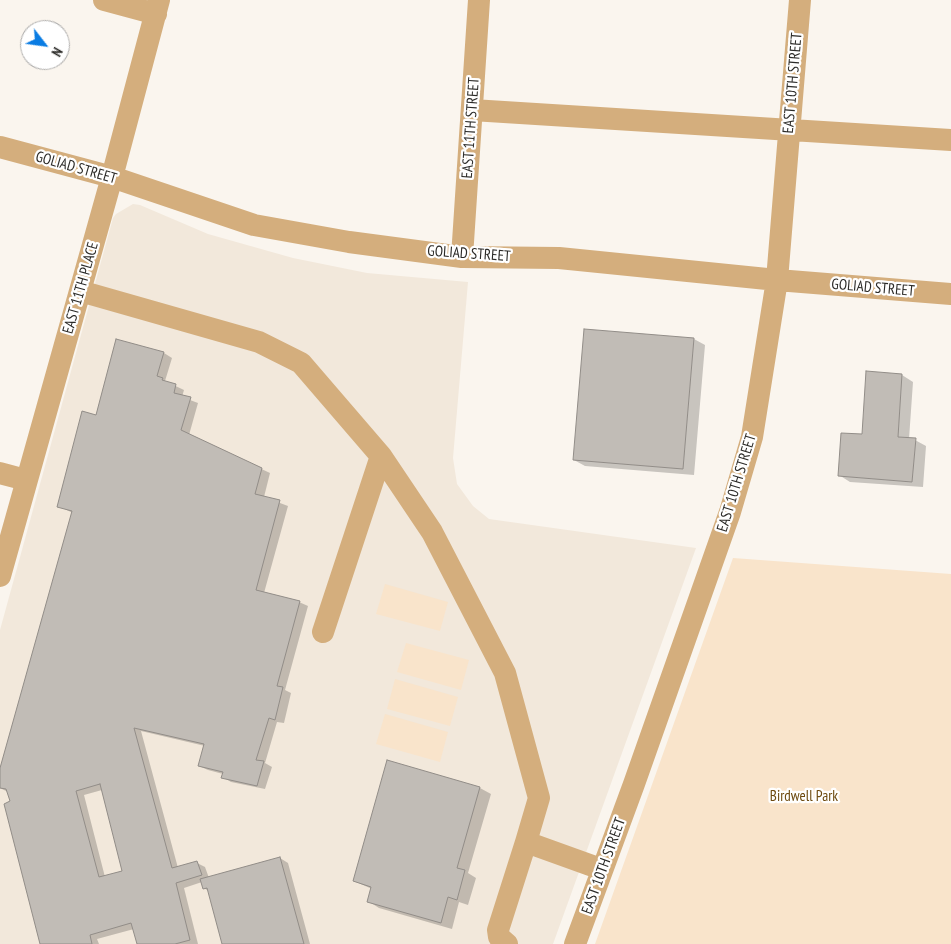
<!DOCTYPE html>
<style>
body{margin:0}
#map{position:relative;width:951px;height:944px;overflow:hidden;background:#faf5ee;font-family:"PT Sans Narrow",sans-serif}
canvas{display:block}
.north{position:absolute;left:20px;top:20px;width:50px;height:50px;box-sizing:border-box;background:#fff;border:1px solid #abaaa9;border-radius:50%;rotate:120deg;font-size:14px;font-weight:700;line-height:20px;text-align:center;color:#2c2b28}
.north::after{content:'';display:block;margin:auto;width:18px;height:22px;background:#0a7ce3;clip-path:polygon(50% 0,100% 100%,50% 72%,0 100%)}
</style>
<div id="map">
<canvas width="951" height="944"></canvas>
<div class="north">N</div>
</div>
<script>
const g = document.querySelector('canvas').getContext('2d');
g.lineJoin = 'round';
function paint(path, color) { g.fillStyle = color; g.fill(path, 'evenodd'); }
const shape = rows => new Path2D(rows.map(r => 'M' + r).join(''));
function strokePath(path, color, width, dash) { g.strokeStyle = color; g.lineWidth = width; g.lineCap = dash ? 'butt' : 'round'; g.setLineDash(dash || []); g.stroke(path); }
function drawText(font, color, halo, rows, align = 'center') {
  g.font = font + ' "PT Sans Narrow",sans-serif'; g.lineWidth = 4.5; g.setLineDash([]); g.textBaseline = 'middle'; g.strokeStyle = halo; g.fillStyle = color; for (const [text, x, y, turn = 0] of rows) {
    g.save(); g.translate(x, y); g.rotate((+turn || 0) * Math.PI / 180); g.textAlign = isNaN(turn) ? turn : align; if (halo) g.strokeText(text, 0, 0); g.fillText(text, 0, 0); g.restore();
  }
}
paint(shape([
 [133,204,140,205,208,234,293,258,367,273,468,282,453,458,457,484,473,506,489,519,696,548,553,944,0,944,0,630,113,218,116,214]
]), '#f2e8db');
paint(shape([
 [733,558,951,574,951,944,595,944],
 [385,584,448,602,440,631,376,614],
 [406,643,469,660,461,690,397,672],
 [395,679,458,697,450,726,387,709],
 [385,714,448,732,440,762,376,744]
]), '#f9e4cb');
paint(shape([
 [694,339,705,345,694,475,585,466,574,460],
 [117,341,164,353,172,358,165,381,184,390,182,397,198,403,189,435,270,473,264,497,288,506,264,593,299,602,308,606,285,690,291,693,284,723,277,722,265,763,272,767,265,789,231,782,223,777,223,774,208,770,199,766,205,746,141,731,178,868,197,863,205,867,209,878,280,858,288,863,310,944,224,944,210,892,204,888,202,882,184,888,198,944,138,944,134,929,97,939,99,944,42,944,8,792,0,788,0,772,73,513,58,506,96,416],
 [102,790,124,872,105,877,84,795],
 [867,372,902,375,913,382,909,439,915,440,926,446,923,487,850,482,839,475,863,436],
 [388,762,480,788,491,794,468,873,476,878,468,905,459,902,452,929,379,908,368,901,372,889,354,881]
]), '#0003');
const building = shape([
 [584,329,694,338,683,469,573,460,584,329],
 [116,339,164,352,157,376,163,378,162,380,176,384,174,393,191,397,181,430,262,468,255,494,280,500,256,590,300,601,277,686,283,687,275,720,269,718,256,760,264,761,257,786,221,778,223,772,198,766,204,744,134,728,172,868,197,861,202,875,176,883,190,940,175,944,137,944,131,923,90,935,92,944,40,944,4,804,10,801,6,789,0,788,0,768,72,511,57,507,82,411,96,415,116,339],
 [100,784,122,871,99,877,76,791,100,784],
 [866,371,902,374,898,437,916,438,912,482,838,476,841,433,862,434,866,371],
 [387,760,480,787,457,868,465,870,457,900,448,897,441,923,367,902,371,887,353,881,387,760],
 [280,857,304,944,222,944,207,888,203,889,200,879,280,857]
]);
paint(building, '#c1bcb6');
strokePath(building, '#928d88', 1);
strokePath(shape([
 [104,0,156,14],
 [472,110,951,140],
 [0,147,112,177,254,225,349,242,462,257,559,258,777,280,951,294],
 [462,257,479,0],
 [80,291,259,342,301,363,381,456,323,632],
 [381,456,432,532,505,673,539,798,526,842],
 [0,473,26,480],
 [0,576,112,177,159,0],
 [507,944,499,937,498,930,526,842,601,869],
 [575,944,634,784,730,512,752,437,777,280,800,0]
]), '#d4ae7d', 22);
drawText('15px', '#2c2b28', '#fff', [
 ["EAST 10TH STREET",793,83,-85],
 ["EAST 11TH STREET",471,128,-86],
 ["GOLIAD STREET",76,168,16],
 ["GOLIAD STREET",469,254,4],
 ["EAST 11TH PLACE",81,288,-74],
 ["GOLIAD STREET",873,288,5],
 ["EAST 10TH STREET",737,483,-73],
 ["EAST 10TH STREET",604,866,-70]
]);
drawText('15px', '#6e4a0f', '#fff', [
 ["Birdwell Park",804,797]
]);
</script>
